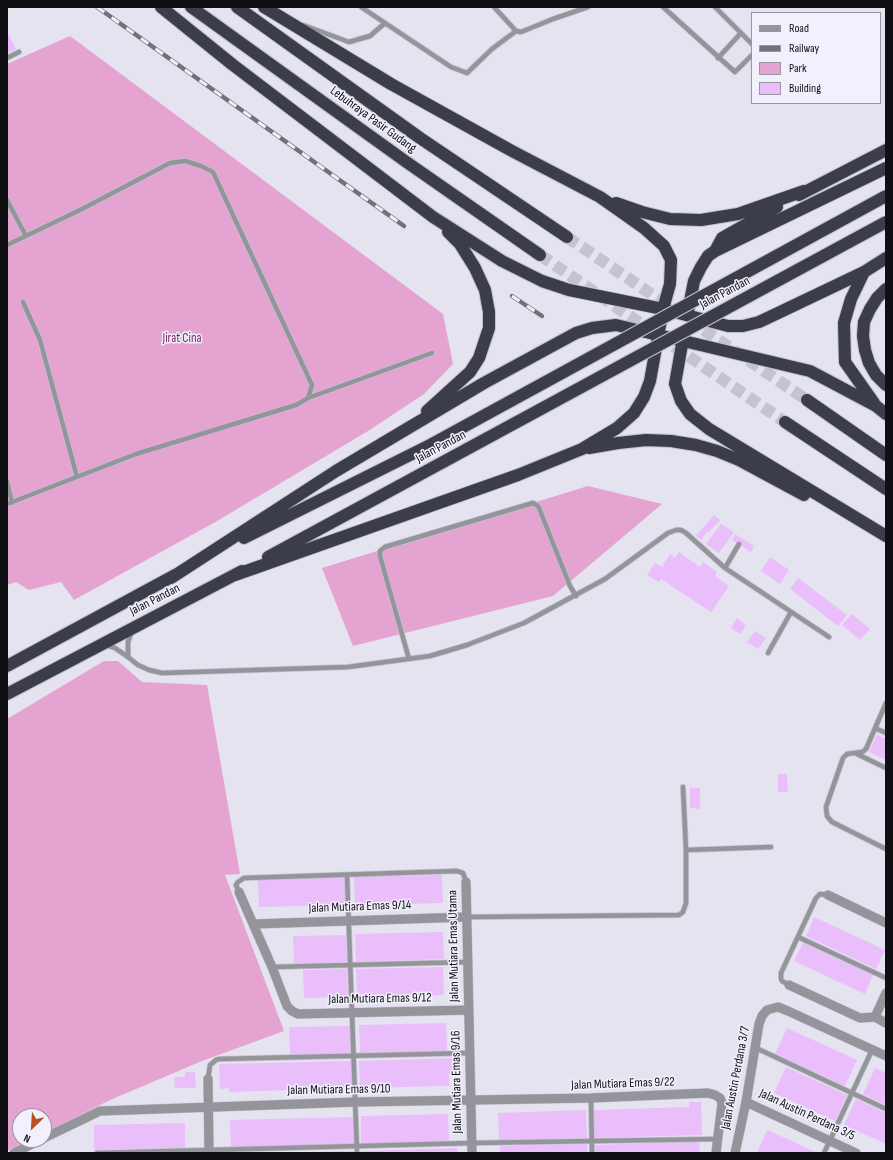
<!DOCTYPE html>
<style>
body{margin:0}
#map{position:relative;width:893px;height:1160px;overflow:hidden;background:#e5e3f0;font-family:"Sofia Sans Condensed",sans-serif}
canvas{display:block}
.frame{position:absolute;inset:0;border:8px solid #101014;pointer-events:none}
.legend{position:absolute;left:751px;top:12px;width:130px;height:92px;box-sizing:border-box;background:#f3f0fd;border:1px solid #9896a0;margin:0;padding:5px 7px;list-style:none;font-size:12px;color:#101014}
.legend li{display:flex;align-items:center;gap:8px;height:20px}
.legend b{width:20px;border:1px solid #9896a0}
.north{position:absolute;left:12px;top:1108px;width:40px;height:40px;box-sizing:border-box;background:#f3f0fd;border:1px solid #9896a0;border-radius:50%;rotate:205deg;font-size:11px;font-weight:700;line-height:16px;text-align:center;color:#101014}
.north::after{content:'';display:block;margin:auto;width:14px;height:18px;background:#b75122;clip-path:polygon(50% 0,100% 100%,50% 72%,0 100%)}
</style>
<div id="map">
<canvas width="893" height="1160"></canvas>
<div class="frame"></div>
<ul class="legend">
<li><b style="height:5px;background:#93959a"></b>Road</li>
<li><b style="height:5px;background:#727179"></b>Railway</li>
<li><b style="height:11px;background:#e4a3d0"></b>Park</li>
<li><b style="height:11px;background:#eabefb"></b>Building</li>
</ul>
<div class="north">N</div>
</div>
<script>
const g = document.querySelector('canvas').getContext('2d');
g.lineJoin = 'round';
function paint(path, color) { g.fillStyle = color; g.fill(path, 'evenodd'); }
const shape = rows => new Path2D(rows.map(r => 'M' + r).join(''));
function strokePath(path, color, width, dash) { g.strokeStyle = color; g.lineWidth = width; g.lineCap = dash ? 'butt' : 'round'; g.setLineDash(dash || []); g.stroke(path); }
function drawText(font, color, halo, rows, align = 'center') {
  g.font = font + ' "Sofia Sans Condensed",sans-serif'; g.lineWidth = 3; g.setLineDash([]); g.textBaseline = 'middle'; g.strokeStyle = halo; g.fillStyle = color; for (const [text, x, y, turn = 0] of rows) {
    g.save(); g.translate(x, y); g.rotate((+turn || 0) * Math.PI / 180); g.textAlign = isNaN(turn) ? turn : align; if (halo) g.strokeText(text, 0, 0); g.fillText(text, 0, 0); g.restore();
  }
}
paint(shape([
 [70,36,443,314,453,364,424,394,368,431,217,521,74,600,61,582,29,590,16,582,7,585,7,64],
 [588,486,662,504,553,596,353,646,322,568],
 [104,661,118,661,142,682,207,685,240,874,225,875,284,1031,202,1061,110,1100,44,1133,44,1116,20,1116,20,1140,29,1140,7,1151,7,719]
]), '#e4a3d0');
paint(shape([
 [7,31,16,49,7,53],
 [714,515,720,520,708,533,707,532,701,540,696,536],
 [721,524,734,532,719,553,706,544],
 [735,534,754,546,751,552,732,540],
 [679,552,700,567,703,562,717,572,715,576,729,586,711,612,661,579,659,582,647,575,655,563,662,567,670,554,675,558],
 [770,557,789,570,780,584,761,571],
 [798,578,847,615,838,626,790,589],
 [852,614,870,629,860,640,842,625],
 [737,618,746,625,740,634,731,628],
 [755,631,766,638,758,649,747,642],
 [877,735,886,739,886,760,869,752],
 [778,774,787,774,788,792,778,792],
 [690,788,700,788,700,809,690,808],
 [442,875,443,903,355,905,354,877],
 [345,877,346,905,259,907,258,880],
 [814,917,885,950,876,969,806,936],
 [443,932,444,959,356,962,355,934],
 [346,935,347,962,294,964,293,936],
 [803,943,873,975,865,994,794,961],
 [443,967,444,995,357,997,356,969],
 [347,969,348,997,304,998,303,970],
 [446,1023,447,1051,360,1053,359,1025],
 [351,1026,352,1054,290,1055,289,1027],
 [787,1028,857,1060,845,1086,775,1054],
 [456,1058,456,1074,449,1074,449,1086,360,1088,359,1061],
 [351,1061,352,1088,229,1092,229,1088,220,1089,219,1064],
 [786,1067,847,1095,835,1121,774,1093],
 [875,1068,886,1073,886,1105,863,1094],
 [185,1072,195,1072,196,1088,175,1088,174,1077,185,1077],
 [856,1099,886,1113,886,1144,844,1125],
 [689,1102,701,1102,702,1135,594,1138,593,1110,689,1107],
 [586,1110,587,1138,499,1140,498,1113],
 [448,1114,449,1142,361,1144,361,1116],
 [353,1117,354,1144,231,1147,230,1120],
 [185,1123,185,1148,94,1150,94,1125],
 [767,1130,776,1134,818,1153,757,1153],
 [682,1142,699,1142,700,1153,595,1153,595,1145],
 [587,1144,587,1153,500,1153,500,1146],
 [457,1148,457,1153,361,1153,361,1151],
 [344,1151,354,1151,354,1153,316,1153,316,1152]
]), '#eabefb');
strokePath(shape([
 [567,237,672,308],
 [540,255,785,422],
 [689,320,807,400]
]), '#c5c3cf', 12, [12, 6]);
const lane = shape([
 [361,7,451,67,467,73,492,49,516,31,521,32,553,19,588,7],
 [494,7,516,31],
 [663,7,735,72,752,55],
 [715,7,752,44],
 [303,25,349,42,370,36,385,23],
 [7,58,19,52],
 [718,58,741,33],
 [7,200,26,236],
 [7,245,80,210,170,163,185,161,201,166,213,172,312,385,308,398,296,405,136,454,7,504],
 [23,302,40,340,77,477],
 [308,398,432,353],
 [7,481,12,503],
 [725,568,739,544],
 [106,645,115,648,128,657,138,665,149,670,162,673,348,667,430,656,467,645,524,623,605,579,668,533,676,530,681,530,686,533,725,568,829,637],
 [768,653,791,612],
 [128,657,128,642,132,631],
 [409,659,380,556,380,551,385,547,533,503,538,506,539,508,570,586,576,596],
 [886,703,866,749,862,752,847,754,843,758,826,807,827,816,832,822,886,849],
 [875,728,886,733],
 [857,754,886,768],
 [686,850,771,847],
 [347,875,357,1153],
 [239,892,236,885,238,882,244,878,457,871,463,873,466,882],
 [467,917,679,915,683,912,686,903,686,850,683,787],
 [798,937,886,978],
 [272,967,468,962],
 [789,985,782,981,781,979,781,973,816,898,820,894,828,895],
 [756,1048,886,1109],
 [208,1079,210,1065,216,1060,219,1059,470,1053],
 [591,1098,592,1153],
 [97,1153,472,1143,718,1139],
 [824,1153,872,1050]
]);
const street = shape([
 [466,882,472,1153],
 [239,892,272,967,287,1006,292,1011,298,1014,469,1010],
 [828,895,886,923],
 [254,924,467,917],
 [789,985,860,1018,875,1017,886,1023],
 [875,1017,886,993],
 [208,1079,209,1153],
 [746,1102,856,1153],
 [44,1138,100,1111,356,1102,591,1098,708,1093,715,1095,720,1098,722,1103,716,1153],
 [14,1153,40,1140],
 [735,1153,746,1102,759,1024,762,1016,767,1010,778,1007,788,1011,886,1056]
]);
const highway = shape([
 [161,7,233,65,433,217,502,261,542,281,569,290,663,309,728,326,743,326,759,322,776,314,864,272,886,258],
 [191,7,405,161,540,255],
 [237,7,420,138,567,237],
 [799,195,886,150],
 [616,203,642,212,670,219,701,220,738,214,804,191],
 [715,251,722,238,777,207],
 [864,272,851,299,844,323,845,362,874,403],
 [886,289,877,298,870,309,864,322,863,336,865,350,869,363,876,375,886,385],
 [688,311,694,281,701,267,708,256,715,251,886,168],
 [684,333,675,384,681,401,690,414,709,429,886,536],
 [807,400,886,455],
 [427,411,470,372,479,358,489,328,489,312,485,290,475,268,460,244,448,232],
 [785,422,886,489],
 [589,448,618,443,646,440,671,441,696,445,717,451,739,460,804,495],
 [244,538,432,444],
 [268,557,445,461],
 [235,575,518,475,582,449,617,428,634,413,644,397,650,381,663,309,670,284,671,260,664,246,644,228,600,197,512,151,391,84,264,7],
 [171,578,336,471,484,383,576,333,592,328,616,325,810,371,876,406,886,414],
 [7,666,177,574],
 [7,694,242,571]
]);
strokePath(lane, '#c3c1cd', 6);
strokePath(street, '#c3c1cd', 10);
strokePath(highway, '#c3c1cd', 14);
strokePath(lane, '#93959a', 4.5);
strokePath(street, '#93959a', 9);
strokePath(highway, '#3b3e48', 12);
const rail = shape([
 [97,7,404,226],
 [512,296,542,316]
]);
strokePath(rail, '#727179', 4.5);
strokePath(rail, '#f3f0fd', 3, [9]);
const highwayBridge = shape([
 [432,444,886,196],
 [445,461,886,222]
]);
strokePath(highwayBridge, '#c3c1cd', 14, []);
strokePath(highwayBridge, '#3b3e48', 12);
drawText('13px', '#101014', '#f3f0fd', [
 ["Lebuhraya Pasir Gudang",373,120,36],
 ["Jalan Pandan",725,293,-28],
 ["Jalan Pandan",441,447,-28],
 ["Jalan Pandan",155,600,-27],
 ["Jalan Mutiara Emas 9/14",360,907,-2],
 ["Jalan Mutiara Emas Utama",454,946,-91],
 ["Jalan Mutiara Emas 9/12",380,999,-1],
 ["Jalan Austin Perdana 3/7",736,1078,-79],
 ["Jalan Mutiara Emas 9/16",457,1082,-91],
 ["Jalan Mutiara Emas 9/22",623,1084,-2],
 ["Jalan Mutiara Emas 9/10",339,1090,-1],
 ["Jalan Austin Perdana 3/5",807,1115,25]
]);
drawText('13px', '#7a1d65', '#f3f0fd', [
 ["Jirat Cina",182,339]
]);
</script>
